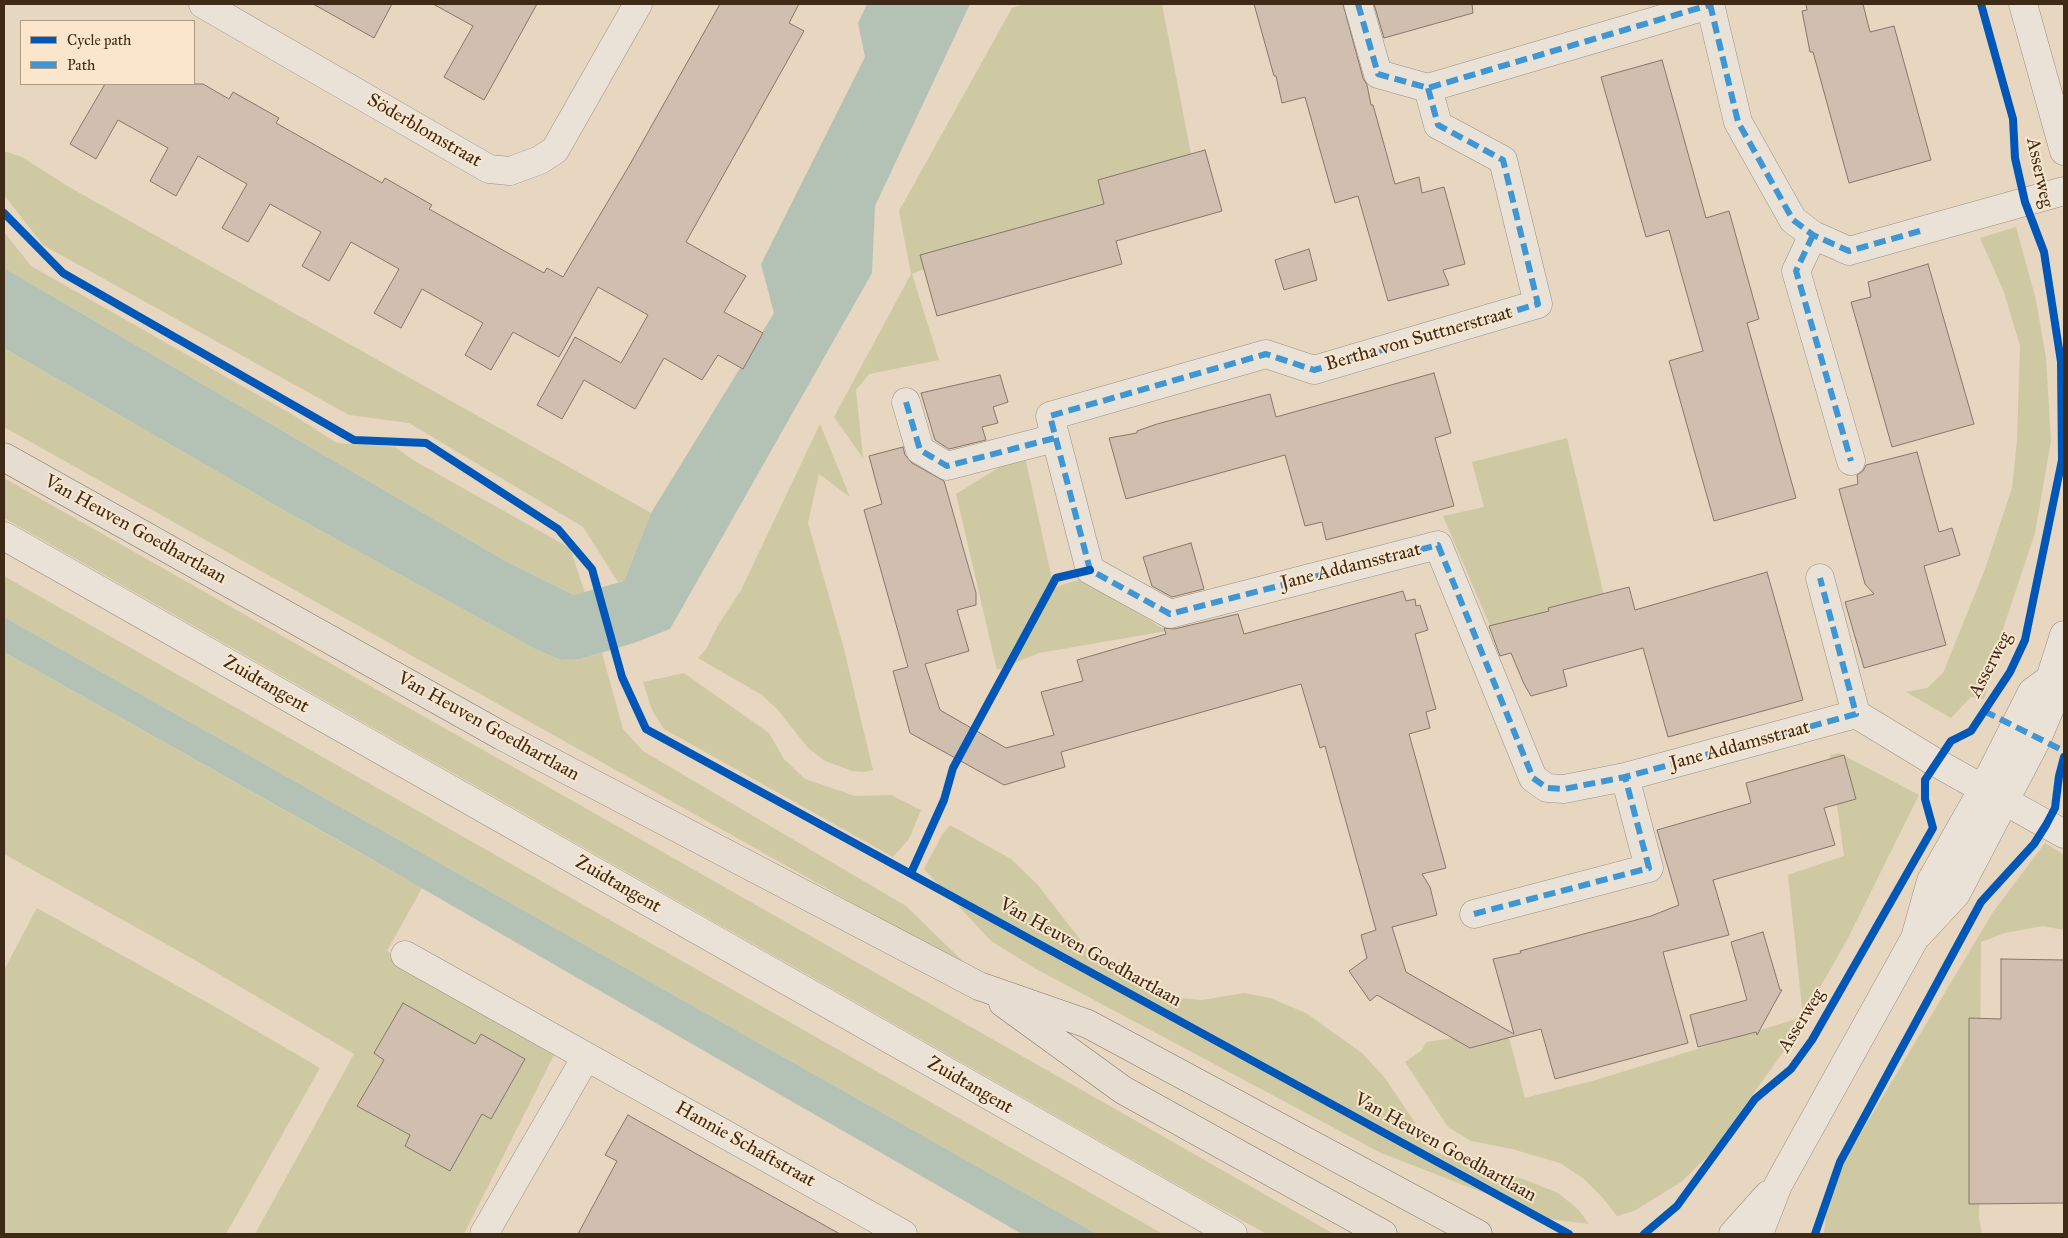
<!DOCTYPE html>
<meta charset="utf-8">
<style>
body{margin:0}
#map{position:relative;width:2068px;height:1238px;overflow:hidden;background:#e7d6c0;font-family:"IM FELL Great Primer",serif}
canvas{display:block}
.frame{position:absolute;inset:0;border:5px solid #3f2a18;pointer-events:none}
.legend{position:absolute;left:20px;top:20px;width:175px;height:65px;box-sizing:border-box;background:#f9e6cc;border:1px solid #af9b84;margin:0;padding:6px 9px;list-style:none;font-size:15px;color:#3f2a18}
.legend li{display:flex;align-items:center;gap:10px;height:25px}
.legend b{width:25px;border:1px solid #af9b84}
</style>
<div id="map">
<canvas width="2068" height="1238"></canvas>
<div class="frame"></div>
<ul class="legend">
<li><b style="height:6px;background:#0057b8"></b>Cycle path</li>
<li><b style="height:6px;background:#3f96d4"></b>Path</li>
</ul>
</div>
<script>
const g = document.querySelector('canvas').getContext('2d');
g.lineJoin = 'round';
function paint(path, color) { g.fillStyle = color; g.fill(path, 'evenodd'); }
const shape = rows => new Path2D(rows.map(r => 'M' + r).join(''));
function strokePath(path, color, width, dash) { g.strokeStyle = color; g.lineWidth = width; g.lineCap = dash ? 'butt' : 'round'; g.setLineDash(dash || []); g.stroke(path); }
function drawText(font, color, halo, rows, align = 'center') {
  g.font = font + ' "IM FELL Great Primer",serif'; g.lineWidth = 4; g.setLineDash([]); g.textBaseline = 'middle'; g.strokeStyle = halo; g.fillStyle = color; for (const [text, x, y, turn = 0] of rows) {
    g.save(); g.translate(x, y); g.rotate((+turn || 0) * Math.PI / 180); g.textAlign = isNaN(turn) ? turn : align; if (halo) g.strokeText(text, 0, 0); g.fillText(text, 0, 0); g.restore();
  }
}
paint(shape([
 [1025,4,1162,4,1192,159,1108,215,931,266,912,274,939,360,869,374,856,390,863,458,834,417,911,274,899,211,1012,8],
 [4,151,22,157,69,187,651,513,624,581,618,582,583,527,409,423,349,415,43,245,4,195],
 [2016,227,2036,300,2046,358,2051,441,2035,533,2005,623,1984,699,1971,697,1951,718,1906,692,1927,688,1943,673,1985,569,2012,488,2017,440,2020,346,2004,292,1980,238],
 [4,232,31,266,293,415,337,443,395,447,413,460,570,548,585,593,574,595,507,562,4,268],
 [4,348,287,512,537,650,561,660,580,659,602,653,623,729,643,751,906,906,978,976,819,884,4,427],
 [820,424,850,497,819,474,808,523,843,645,873,770,864,772,852,771,825,761,808,748,778,710,762,695,698,658,707,648,717,627,741,590],
 [1567,438,1606,604,1494,635,1443,516,1484,507,1472,462],
 [1024,452,1054,588,1083,578,1167,631,1039,653,997,670,956,494],
 [4,478,1096,1098,1334,1234,1267,1234,1204,1200,4,518],
 [4,576,1163,1234,1097,1234,4,617],
 [4,652,422,888,387,951,554,1055,464,1234,255,1234,354,1054,193,959,4,854],
 [684,673,769,733,784,759,805,779,855,796,891,795,921,810,909,839,893,857,664,729,652,710,643,682],
 [1839,753,1919,795,1847,940,1784,1051,1710,1154,1681,1182,1634,1211,1617,1216,1602,1197,1584,1179,1560,1163,1512,1149,1471,1141,1448,1127,1405,1062,1422,1050,1426,1042,1507,1030,1525,1098,1592,1081,1803,1017,1788,875,1844,856,1830,755],
 [950,825,1011,859,1038,885,1089,951,1121,978,1160,996,1202,1000,1244,993,1270,998,1306,1013,1362,1053,1385,1078,1434,1151,1460,1162,1523,1179,1558,1193,1578,1209,1589,1224,1534,1217,1492,1196,1381,1153,1036,969,991,941,924,869,942,835],
 [2045,843,2064,855,2064,930,2043,926,2005,933,1981,942,1979,1219,1982,1234,1824,1234,1828,1197,1836,1175,1993,912],
 [37,908,219,1009,320,1068,226,1234,4,1234,4,970]
]), '#cfc9a3');
paint(shape([
 [867,4,970,4,875,206,872,273,670,629,634,643,580,659,561,660,537,650,287,512,4,348,4,268,507,562,574,595,624,581,651,513,774,313,761,264,865,57,858,23],
 [4,617,1097,1234,1022,1234,352,848,4,652]
]), '#b4c2b6');
const building = shape([
 [313,4,392,4,374,38,313,4],
 [433,4,537,4,484,100,444,77,473,26,433,4],
 [720,4,799,4,789,23,804,31,686,242,746,276,724,312,763,333,743,369,718,355,702,380,664,358,635,409,584,380,562,419,537,405,575,337,621,363,648,315,598,287,559,357,513,332,491,370,465,355,483,323,422,289,401,328,374,313,399,269,351,242,329,281,302,266,321,232,270,204,248,242,222,228,247,184,198,156,176,196,150,181,168,148,118,120,96,159,70,144,105,84,203,84,229,99,233,92,279,118,276,123,382,183,385,178,432,205,429,209,544,273,547,268,563,277,629,166,720,4],
 [1254,4,1343,4,1363,78,1367,85,1371,105,1373,105,1395,184,1419,177,1422,193,1444,187,1465,264,1443,270,1449,285,1388,301,1358,196,1335,203,1305,97,1282,103,1276,76,1274,76,1254,4],
 [1374,4,1472,4,1473,13,1384,38,1374,4],
 [1806,4,1863,4,1870,32,1894,26,1931,160,1849,183,1813,52,1810,52,1802,11,1807,10,1806,4],
 [1662,60,1706,218,1729,211,1759,319,1747,323,1796,498,1714,521,1669,361,1703,351,1669,230,1646,237,1601,77,1662,60],
 [1205,150,1222,211,1116,241,1122,264,937,316,920,255,1104,204,1098,180,1205,150],
 [1309,249,1317,280,1284,290,1275,260,1309,249],
 [1928,264,1974,424,1892,447,1851,302,1871,297,1868,282,1928,264],
 [1434,373,1451,433,1435,438,1454,506,1326,540,1322,522,1305,526,1285,455,1126,499,1109,438,1137,433,1137,431,1157,424,1270,394,1276,417,1434,373],
 [1000,375,1008,402,993,407,998,423,982,427,986,440,949,449,935,440,921,393,1000,375],
 [903,447,905,455,912,463,944,481,976,593,976,605,957,610,969,651,925,664,940,710,1006,748,1054,735,1041,692,1083,681,1077,660,1166,634,1164,628,1174,629,1238,614,1244,634,1403,591,1406,601,1415,599,1416,606,1420,605,1428,630,1415,634,1436,709,1426,712,1430,728,1409,734,1446,868,1422,874,1430,887,1437,915,1392,927,1406,972,1514,1034,1493,959,1521,953,1520,951,1651,916,1679,905,1657,830,1751,803,1746,783,1844,755,1856,799,1824,808,1835,845,1713,880,1729,935,1663,952,1688,1043,1555,1079,1541,1029,1470,1048,1377,995,1370,1001,1349,971,1367,958,1361,935,1376,930,1325,746,1320,748,1301,684,1061,752,1065,767,1004,785,910,733,893,671,908,667,864,510,882,504,869,456,903,447],
 [1917,452,1939,532,1952,528,1960,555,1924,566,1946,645,1864,668,1845,602,1874,594,1865,584,1839,489,1858,484,1857,475,1863,471,1866,465,1917,452],
 [1191,543,1204,589,1172,597,1152,586,1143,557,1191,543],
 [1767,572,1803,700,1668,737,1643,648,1563,670,1567,686,1531,696,1524,684,1511,653,1500,656,1489,626,1549,611,1548,608,1629,587,1635,610,1767,572],
 [1763,932,1780,990,1782,990,1780,993,1757,1035,1756,1032,1698,1047,1690,1015,1747,1000,1731,942,1763,932],
 [2001,959,2064,960,2064,1203,1969,1204,1969,1018,2001,1019,2001,959],
 [403,1003,475,1044,481,1034,525,1059,491,1119,482,1114,450,1171,405,1146,410,1135,357,1106,384,1060,374,1053,403,1003],
 [628,1115,709,1161,840,1234,578,1234,617,1161,605,1155,628,1115]
]);
paint(building, '#d0beae');
strokePath(building, '#83786b', 1);
const minor = shape([
 [203,4,489,169,510,171,540,160,555,150,638,4],
 [1358,4,1378,74,1428,88,1709,5],
 [1710,4,1738,122,1793,220,1813,235,1849,251,2064,191],
 [2023,4,2064,151],
 [1428,88,1438,125,1503,160,1538,304,1314,370,1266,354,1050,416,1090,570,1170,614,1438,545,1533,778,1547,788,1564,789,1625,777,1856,714],
 [1813,235,1796,271,1851,461],
 [906,402,920,450,947,466,1055,438],
 [4,536,1233,1234],
 [1820,578,1856,714,1935,762,2064,834],
 [1474,914,1649,868,1625,777],
 [1918,935,1956,894,2037,739,2053,701,2050,679,2064,635],
 [405,955,903,1234],
 [484,1234,586,1057],
 [1733,1234,1768,1195],
 [1759,1234,1778,1185,1915,938,1931,881,1983,789,2032,692,2050,679]
]);
const major = shape([
 [4,457,502,736,979,986,1088,1024,1478,1234],
 [1003,1003,1123,1090,1383,1234]
]);
strokePath(minor, '#9c9081', 29);
strokePath(major, '#83786b', 29);
strokePath(minor, '#eae2d7', 28);
strokePath(major, '#e6ddd0', 28);
strokePath(shape([
 [1358,4,1378,74,1428,88,1709,5],
 [1710,4,1738,122,1793,220,1813,235,1849,251,1920,231],
 [1428,88,1438,125,1503,160,1538,304,1314,370,1266,354,1050,416,1090,570,1170,614,1438,545,1533,778,1547,788,1564,789,1625,777,1856,714,1820,578],
 [1813,235,1796,271,1851,461],
 [906,402,920,450,947,466,1055,438],
 [1984,711,2064,751],
 [1474,914,1649,868,1625,777]
]), '#3f96d4', 6, [12, 6]);
strokePath(shape([
 [4,213,63,273,354,440,426,443,558,529,592,569,622,677,646,729,1569,1234],
 [911,873,944,800,953,768,1056,578,1090,570],
 [1644,1234,1677,1206,1755,1099,1791,1069,1812,1040,1933,828,1925,799,1925,780,1951,741,1971,731,2010,672,2025,640,2062,460,2061,362,2044,252,2025,202,2015,158,2013,119,1981,4],
 [1815,1234,1840,1162,1981,902,2034,844,2046,825,2055,808,2059,776,2064,757]
]), '#0057b8', 8);
drawText('19px', '#3f2a18', '#f9e6cc', [
 ["Söderblomstraat",424,131,30],
 ["Asserweg",2039,173,78],
 ["Bertha von Suttnerstraat",1419,339,-16],
 ["Van Heuven Goedhartlaan",135,530,29],
 ["Jane Addamsstraat",1351,567,-14],
 ["Asserweg",1991,665,-62],
 ["Zuidtangent",266,685,30],
 ["Van Heuven Goedhartlaan",488,727,29],
 ["Jane Addamsstraat",1740,746,-15],
 ["Zuidtangent",618,885,30],
 ["Van Heuven Goedhartlaan",1090,953,29],
 ["Asserweg",1802,1021,-58],
 ["Zuidtangent",970,1086,30],
 ["Hannie Schaftstraat",745,1145,29],
 ["Van Heuven Goedhartlaan",1445,1148,29]
]);
</script>
